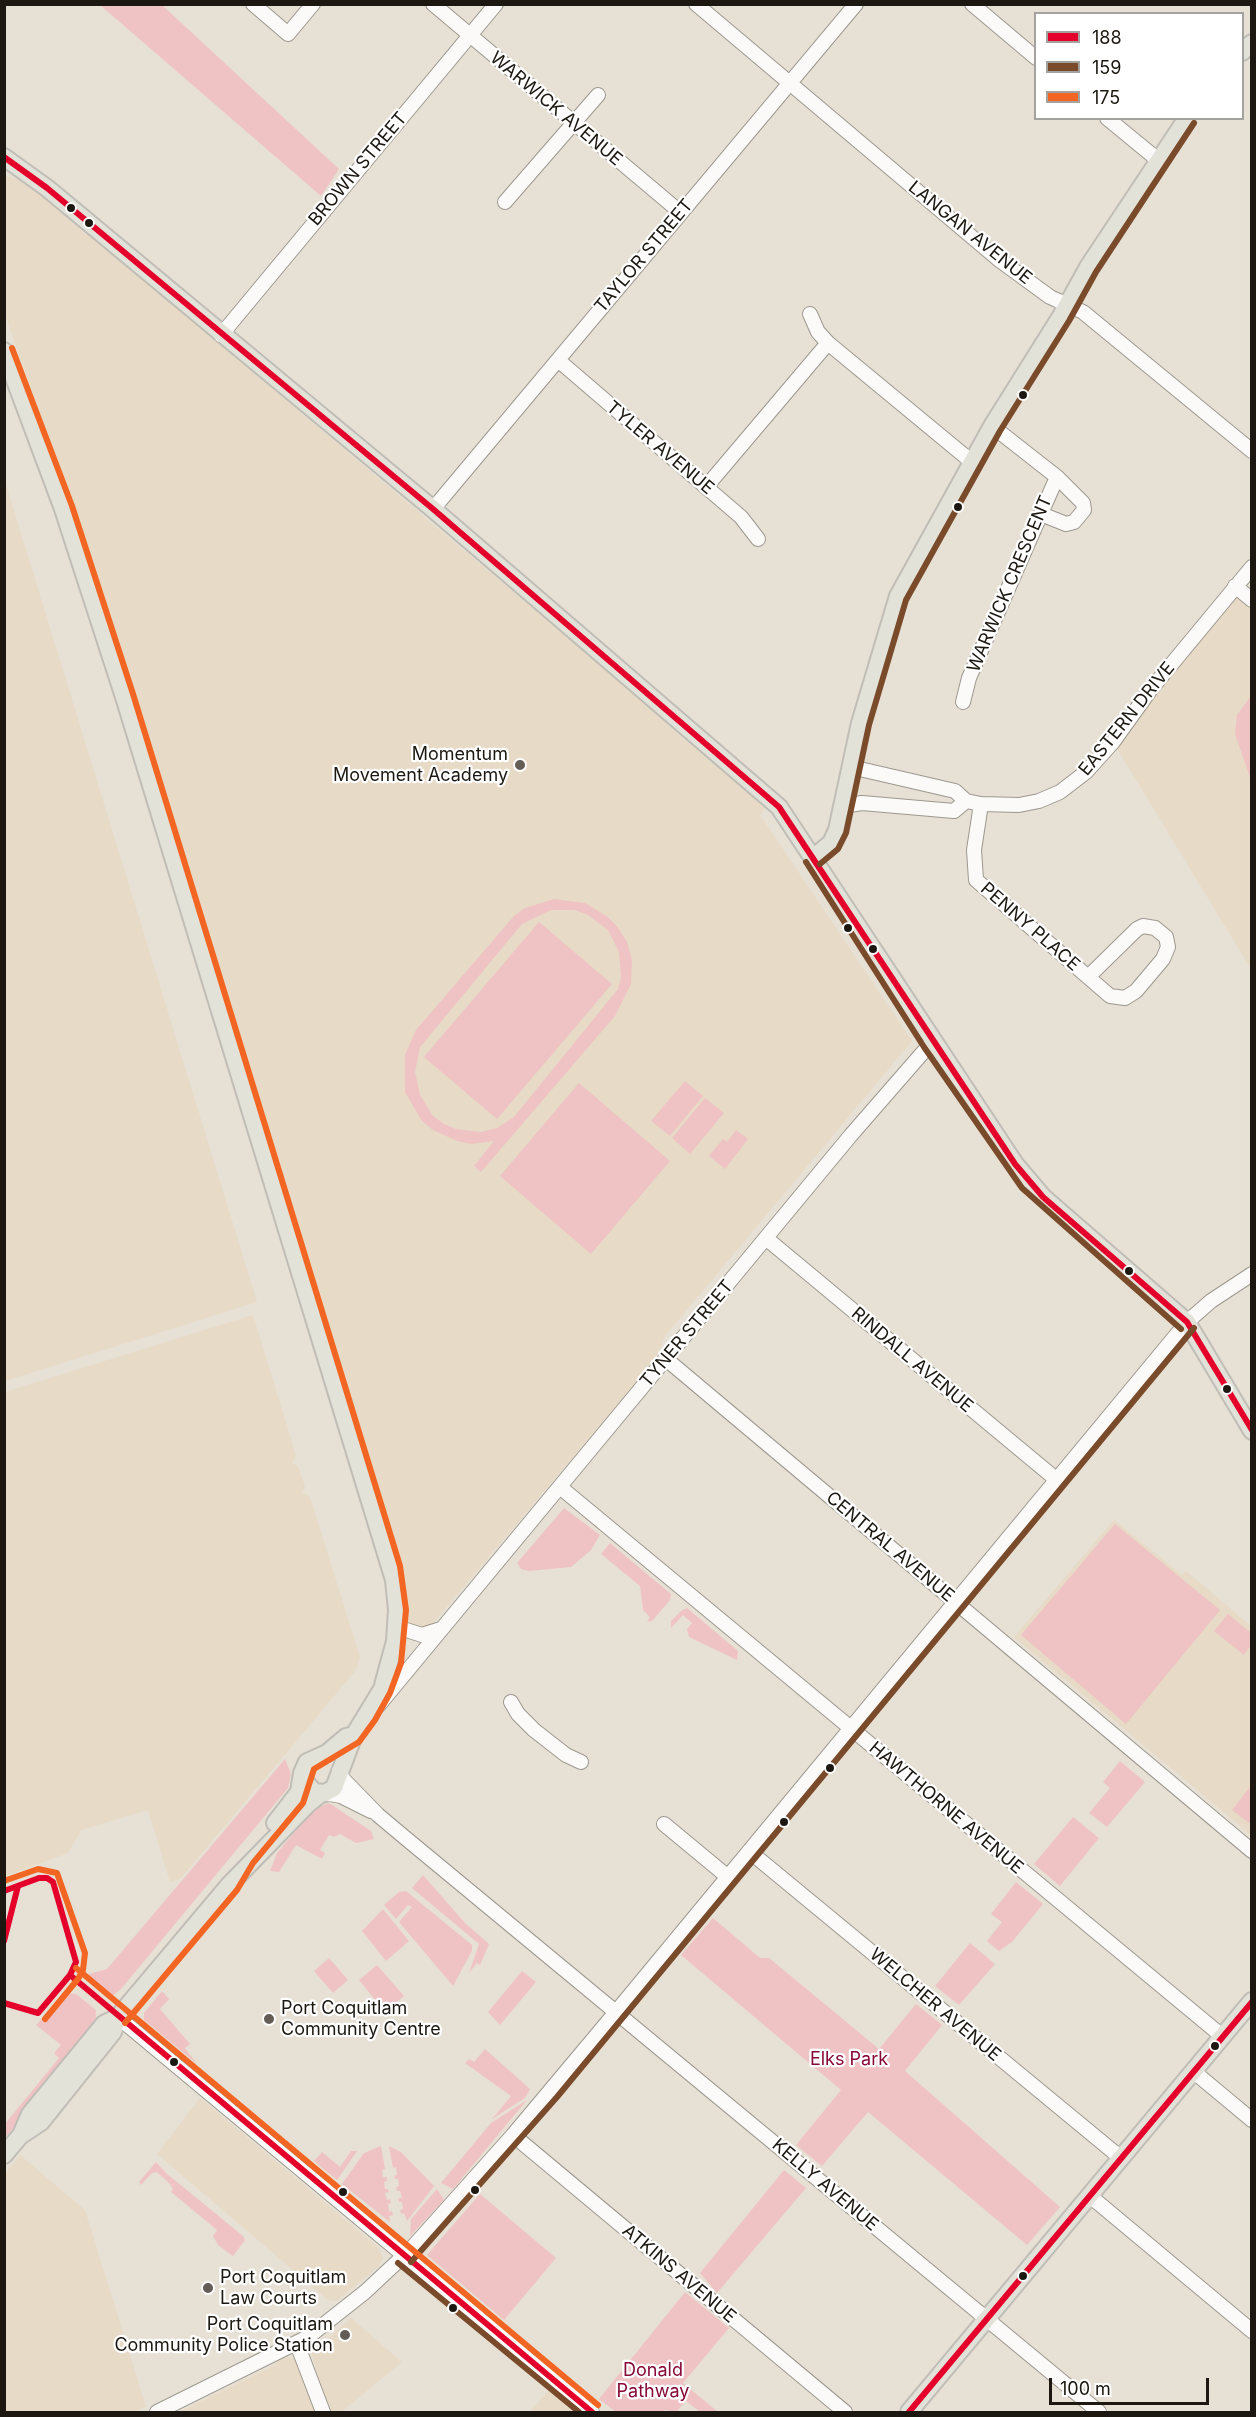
<!DOCTYPE html>
<style>
body{margin:0}
#map{position:relative;width:1256px;height:2417px;overflow:hidden;background:#e7e0d5;font-family:Inter,sans-serif}
canvas{display:block}
.frame{position:absolute;inset:0;border:6px solid #1c1710;pointer-events:none}
.legend{position:absolute;left:1034px;top:12px;width:210px;height:108px;box-sizing:border-box;background:#fff;border:2px solid #a4a29f;margin:0;padding:8px 10px;list-style:none;font-size:18px;color:#1c1710}
.legend li{display:flex;align-items:center;gap:12px;height:30px}
.legend b{width:30px;border:2px solid #a4a29f}
.scale{position:absolute;left:1049px;top:2378px;width:160px;height:27px;box-sizing:border-box;border:3px solid #1c1710;border-top:0;padding-left:8px;font-size:18px;line-height:21px;white-space:nowrap;color:#1c1710;-webkit-text-stroke:4px #fff;paint-order:stroke}
</style>
<div id="map">
<canvas width="1256" height="2417"></canvas>
<div class="frame"></div>
<ul class="legend">
<li><b style="height:8px;background:#e4002b"></b>188</li>
<li><b style="height:8px;background:#7a4b2a"></b>159</li>
<li><b style="height:8px;background:#f26522"></b>175</li>
</ul>
<div class="scale">100 m</div>
</div>
<script>
const g = document.querySelector('canvas').getContext('2d');
g.lineJoin = 'round';
function paint(path, color) { g.fillStyle = color; g.fill(path, 'evenodd'); }
const shape = rows => new Path2D(rows.map(r => 'M' + r).join(''));
function strokePath(path, color, width, dash) { g.strokeStyle = color; g.lineWidth = width; g.lineCap = dash ? 'butt' : 'round'; g.setLineDash(dash || []); g.stroke(path); }
function drawText(font, color, halo, rows, align = 'center') {
  g.font = font + ' Inter,sans-serif'; g.lineWidth = 4.5; g.setLineDash([]); g.textBaseline = 'middle'; g.strokeStyle = halo; g.fillStyle = color; for (const [text, x, y, turn = 0] of rows) {
    g.save(); g.translate(x, y); g.rotate((+turn || 0) * Math.PI / 180); g.textAlign = isNaN(turn) ? turn : align; if (halo) g.strokeText(text, 0, 0); g.fillText(text, 0, 0); g.restore();
  }
}
paint(shape([
 [4,176,18,179,46,198,84,233,91,236,665,720,668,726,756,796,766,807,760,815,912,1041,665,1336,655,1360,428,1629,412,1627,408,1621,403,1575,397,1548,101,589,5,314],
 [4,478,257,1302,5,1381,4,1381],
 [1235,586,1251,600,1251,969,1113,742],
 [253,1315,296,1455,292,1463,298,1466,305,1487,302,1493,310,1497,360,1657,356,1670,181,1878,170,1882,148,1810,81,1830,68,1853,5,1876,5,1392],
 [1114,1520,1182,1575,1186,1571,1251,1626,1251,1835,1014,1637],
 [200,2098,378,2247,383,2258,378,2267,336,2301,328,2300,157,2154],
 [20,2155,85,2210,146,2407,133,2412,5,2412,5,2174],
 [351,2318,402,2362,341,2412,327,2412,312,2353],
 [286,2356,296,2360,319,2412,179,2412,275,2365,280,2358],
 [548,2391,574,2412,530,2412]
]), '#e7dac6');
paint(shape([
 [100,5,162,5,339,169,321,196],
 [1251,696,1251,780,1235,734,1237,715],
 [554,899,585,903,608,917,618,928,627,942,632,960,631,984,615,1016,481,1172,474,1166,494,1141,471,1144,457,1141,433,1130,422,1121,405,1092,405,1055,416,1030,514,916,525,908],
 [551,910,574,910,588,915,608,930,619,952,621,977,618,989,514,1117,497,1128,481,1132,456,1129,444,1124,433,1116,420,1095,415,1072,420,1047,522,924],
 [539,922,612,984,497,1119,424,1057],
 [685,1081,703,1096,670,1136,651,1121],
 [579,1083,670,1161,591,1254,500,1176],
 [705,1098,724,1113,690,1154,672,1138],
 [736,1130,748,1139,725,1169,709,1156,723,1139,727,1142],
 [564,1508,600,1535,591,1550,571,1567,529,1571,521,1569,517,1563],
 [1115,1524,1220,1610,1126,1724,1021,1635],
 [610,1543,671,1594,670,1600,652,1621,647,1622,650,1617,643,1610,640,1586,601,1554],
 [687,1608,738,1651,737,1660,689,1637,687,1629,692,1623,683,1615,671,1628,671,1621,681,1611],
 [1228,1614,1251,1633,1251,1645,1244,1655,1214,1631],
 [285,1759,291,1774,288,1788,121,1989,110,1998,104,1995,91,1981,89,1974,107,1969],
 [1120,1761,1145,1782,1107,1827,1089,1813,1110,1788,1103,1782],
 [1251,1786,1251,1820,1249,1823,1232,1810],
 [329,1803,371,1831,374,1839,356,1843,340,1834,334,1837,329,1835,320,1850,325,1853,322,1859,296,1845,279,1872,270,1871,277,1853,294,1833,317,1808],
 [1073,1817,1099,1838,1060,1886,1034,1864],
 [423,1875,465,1923,489,1944,480,1965,477,1963,469,1973,479,1944,412,1888],
 [1016,1882,1043,1904,1012,1942,999,1951,987,1941,1002,1922,991,1914],
 [406,1891,472,1945,472,1951,453,1986,399,1922,412,1907,408,1905,396,1919,384,1905,399,1892],
 [383,1909,409,1941,386,1961,362,1931],
 [713,1918,760,1958,769,1958,879,2049,916,2004,942,2025,905,2071,1060,2207,1027,2245,868,2112,822,2166,796,2145,841,2090,681,1955],
 [970,1943,995,1964,959,2005,935,1986],
 [329,1958,348,1980,333,1993,314,1971],
 [377,1965,404,1996,385,2012,359,1980],
 [522,1971,536,1982,500,2025,488,2012],
 [162,1991,169,1999,160,2009,190,2044,185,2048,197,2064,144,2020,144,2013],
 [66,1993,76,1994,96,2010,95,2028,5,2138,5,2124,59,2058,54,2053,61,2045,36,2025],
 [485,2049,530,2089,525,2098,492,2119,511,2096,465,2063,469,2059,474,2062],
 [527,2100,453,2189,441,2183,491,2123],
 [381,2146,385,2169,382,2170,383,2177,387,2177,387,2181,384,2182,385,2189,388,2189,389,2192,385,2193,387,2200,390,2199,391,2203,388,2204,389,2212,392,2211,393,2215,389,2216,390,2222,342,2184,364,2153],
 [389,2146,401,2152,434,2186,407,2221,404,2213,401,2214,400,2210,403,2209,402,2202,399,2202,398,2198,402,2198,400,2191,397,2191,396,2187,399,2186,398,2179,395,2179,394,2176,397,2175,396,2167,393,2168],
 [351,2151,357,2151,337,2180,314,2161,322,2152,340,2167],
 [156,2162,166,2173,243,2236,245,2240,233,2256,218,2245,213,2236,217,2230,171,2192,173,2189,170,2184,157,2172,152,2173,141,2185,139,2182],
 [784,2170,806,2188,717,2293,700,2273],
 [437,2189,444,2200,410,2236,411,2219],
 [480,2194,556,2258,504,2320,427,2255],
 [685,2292,729,2328,683,2383,718,2412,700,2412,686,2401,676,2412,665,2410,663,2412,616,2412,599,2399]
]), '#efc3c4');
const minor = shape([
 [253,4,288,34,313,4],
 [433,4,680,212],
 [696,4,998,259,1050,297,1083,312,1252,451],
 [972,4,1036,58],
 [1107,118,1158,160],
 [505,202,598,95],
 [810,314,818,332,828,343,972,462],
 [221,335,496,4],
 [558,360,741,517,758,539],
 [706,487,828,343],
 [433,509,856,4],
 [1041,514,1066,524,1074,522,1084,510,1083,503,1057,477],
 [1235,586,1252,600],
 [963,702,969,678,1057,477,992,426],
 [851,767,955,791,966,801,981,804,1019,805,1039,801,1060,792,1086,772,1113,742,1151,689,1252,567],
 [981,804,974,850,976,880,1110,996,1125,998,1136,991,1163,959,1168,947,1166,937,1155,928,1143,926,1137,929,1088,977],
 [843,806,862,803,954,811,966,801],
 [767,1239,1057,1480],
 [666,1359,1252,1851],
 [560,1487,1222,2036],
 [397,1627,422,1635,441,1629],
 [511,1702,518,1714,534,1730,566,1755,581,1762],
 [378,1706,851,1135,932,1042],
 [339,1771,343,1779,378,1815,403,1836,1099,2412],
 [325,1793,341,1796,371,1811],
 [664,1824,728,1877],
 [749,1851,1121,2158],
 [118,2017,592,2412],
 [1193,2071,1252,2120],
 [513,2135,845,2412],
 [1090,2196,1252,2331],
 [297,2344,323,2412],
 [157,2412,308,2337,365,2292,411,2249,513,2135,616,2012,1187,1322,1211,1301,1252,1274]
]);
const major = shape([
 [1242,52,1252,43],
 [4,157,47,188,433,509,779,807,1015,1164,1043,1197,1187,1322,1252,1431],
 [4,351,63,509,124,697,394,1580,397,1610,395,1641,382,1689,354,1735,334,1788,325,1793,314,1792,303,1779],
 [814,857,831,843,837,830,860,723,898,596,992,426,1061,316,1088,267,1187,118],
 [275,1823,299,1792,302,1773,307,1762,327,1753,346,1737,354,1735],
 [21,2135,30,2114,104,2024,118,2017],
 [4,2155,20,2136,41,2122,113,2032,118,2017,230,1884,308,1804,322,1793],
 [909,2412,1252,2001]
]);
strokePath(minor, '#9d988f', 16);
strokePath(major, '#c0bdb7', 20);
strokePath(minor, '#fbfaf9', 14);
strokePath(major, '#e2e2d9', 16);
strokePath(shape([
 [4,157,47,188,433,509,779,807,1015,1164,1043,1197,1187,1322,1252,1430],
 [4,1891,39,1878,47,1878,53,1882,76,1962,70,1975,38,2013,4,2003],
 [4,1941,18,1886],
 [70,1975,592,2412],
 [909,2412,1252,2002]
]), '#e4002b', 6);
strokePath(shape([
 [806,862,924,1047,1022,1188,1181,1329],
 [820,864,838,849,846,833,869,725,906,600,1000,431,1069,321,1096,272,1194,123],
 [411,2262,557,2097,1194,1328],
 [398,2263,579,2412]
]), '#7a4b2a', 6);
strokePath(shape([
 [12,348,72,506,133,694,400,1566,406,1610,401,1663,390,1693,375,1720,359,1742,314,1769,303,1803,253,1863,237,1890,125,2023],
 [4,1881,38,1869,57,1873,85,1953,83,1970,78,1979,45,2019],
 [76,1968,598,2405]
]), '#f26522', 6);
for (const [x, y, r, color] of [
 [71,208,5,"#1c1710"],
 [89,223,5,"#1c1710"],
 [1023,395,5,"#1c1710"],
 [958,507,5,"#1c1710"],
 [520,765,6,"#635d55"],
 [848,928,5,"#1c1710"],
 [873,949,5,"#1c1710"],
 [1129,1271,5,"#1c1710"],
 [1227,1389,5,"#1c1710"],
 [830,1768,5,"#1c1710"],
 [784,1822,5,"#1c1710"],
 [269,2019,6,"#635d55"],
 [1215,2046,5,"#1c1710"],
 [174,2062,5,"#1c1710"],
 [475,2190,5,"#1c1710"],
 [343,2192,5,"#1c1710"],
 [1023,2276,5,"#1c1710"],
 [208,2288,6,"#635d55"],
 [453,2308,5,"#1c1710"],
 [345,2335,6,"#635d55"]
]) { const dot = new Path2D(); dot.arc(x, y, r, 0, 2 * Math.PI); g.fillStyle = color; g.fill(dot); strokePath(dot, '#fff', 2); }
drawText('18px', '#1c1710', '#fff', [
 ["WARWICK AVENUE",556,109,40],
 ["BROWN STREET",358,169,-50],
 ["LANGAN AVENUE",970,233,39],
 ["TAYLOR STREET",644,256,-50],
 ["TYLER AVENUE",660,448,40],
 ["WARWICK CRESCENT",1010,584,-67],
 ["EASTERN DRIVE",1127,719,-51],
 ["PENNY PLACE",1030,927,41],
 ["TYNER STREET",687,1334,-50],
 ["RINDALL AVENUE",912,1360,40],
 ["CENTRAL AVENUE",890,1547,40],
 ["HAWTHORNE AVENUE",946,1808,40],
 ["WELCHER AVENUE",935,2005,40],
 ["KELLY AVENUE",825,2185,40],
 ["ATKINS AVENUE",679,2274,40]
]);
drawText('18px', '#1c1710', '#fff', [
 ["Momentum",508,755],
 ["Movement Academy",508,776],
 ["Port Coquitlam",281,2009,"left"],
 ["Community Centre",281,2030,"left"],
 ["Port Coquitlam",220,2278,"left"],
 ["Law Courts",220,2299,"left"],
 ["Port Coquitlam",333,2325],
 ["Community Police Station",333,2346]
], 'right');
drawText('18px', '#870936', '#fff', [
 ["Elks Park",849,2060],
 ["Donald",653,2371],
 ["Pathway",653,2392]
]);
</script>
